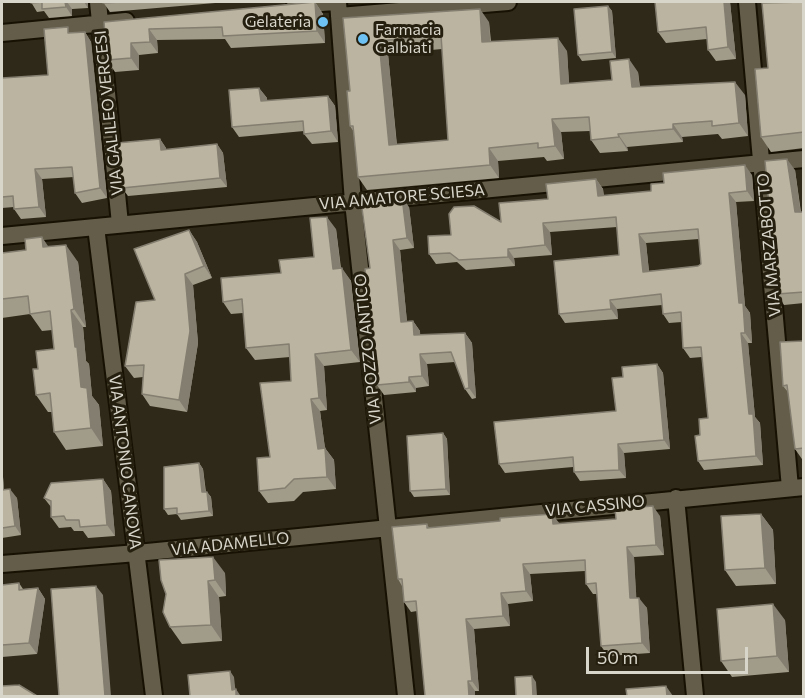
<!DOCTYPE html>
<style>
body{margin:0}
#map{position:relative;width:805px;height:698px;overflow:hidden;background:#2e2918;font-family:Commissioner,sans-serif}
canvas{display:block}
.frame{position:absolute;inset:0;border:3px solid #d8d5ca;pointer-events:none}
.scale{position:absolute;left:586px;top:647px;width:162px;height:27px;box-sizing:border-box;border:3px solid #d8d5ca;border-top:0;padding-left:8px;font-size:18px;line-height:21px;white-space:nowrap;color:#d8d5ca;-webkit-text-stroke:4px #251f0f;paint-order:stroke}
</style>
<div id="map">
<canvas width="805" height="698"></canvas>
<div class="frame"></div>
<div class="scale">50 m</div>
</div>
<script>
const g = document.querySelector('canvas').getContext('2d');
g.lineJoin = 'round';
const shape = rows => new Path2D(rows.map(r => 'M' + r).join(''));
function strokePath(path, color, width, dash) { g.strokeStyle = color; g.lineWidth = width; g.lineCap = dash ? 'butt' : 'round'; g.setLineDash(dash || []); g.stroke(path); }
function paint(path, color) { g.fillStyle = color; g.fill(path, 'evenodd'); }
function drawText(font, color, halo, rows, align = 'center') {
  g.font = font + ' Commissioner,sans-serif'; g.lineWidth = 6; g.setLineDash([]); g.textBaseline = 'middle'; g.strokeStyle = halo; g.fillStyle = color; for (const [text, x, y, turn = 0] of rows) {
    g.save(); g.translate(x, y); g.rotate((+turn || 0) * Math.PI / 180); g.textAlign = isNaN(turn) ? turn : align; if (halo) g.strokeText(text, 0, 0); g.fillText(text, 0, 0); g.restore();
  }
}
const minor = shape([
 [98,2,120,224],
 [338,2,353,202,406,696],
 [747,2,790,488],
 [295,5,335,2],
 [339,16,508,2],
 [2,33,126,21],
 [96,227,154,696],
 [2,236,804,159],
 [676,498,695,696],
 [2,564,137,553,804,487]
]);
strokePath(minor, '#171103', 20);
strokePath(minor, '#635d4a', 16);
paint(shape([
 [31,2,88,2,88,8,72,9,72,16,49,18,44,11,37,12],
 [103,2,227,2,110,12],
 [315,2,323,14,325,43,231,48,225,39,157,40,158,53,139,55,139,70,115,72,107,60,104,22],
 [730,2,736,59,716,61,708,50,707,39,666,43,658,32],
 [804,2,804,148,771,152,761,137,768,68],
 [608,6,612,11,616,58,582,61,578,55],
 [343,18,489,22,491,41,567,51,569,84,612,80,638,72,640,87,745,95,748,136,722,139,718,134,682,137,683,142,627,147,628,151,600,153,591,140,590,131,561,132,564,159,547,161,544,157,498,161,499,178,367,190,358,177,354,132,350,126,350,91],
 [442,49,448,140,397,145,388,54],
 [85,32,91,42,107,198,82,203,75,193,74,177,42,179,46,217,21,219,14,209,14,207,2,208,2,123,48,75,72,33],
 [259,88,267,98,267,101,328,96,335,106,338,142,312,144,304,134,304,131,239,137,232,127],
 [160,139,166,148,166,150,217,144,223,153,227,187,128,196,122,188],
 [795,170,801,212,803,212,804,303,784,305,777,294],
 [752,175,754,201,736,202,745,306,750,313,752,343,748,343,755,417,760,423,763,465,704,470,698,461,700,435,708,418,702,357,690,358,683,348,682,322,669,323,663,314,662,305,617,309,618,319,565,323,559,314,619,255,617,227,550,232,552,255,514,258,515,266,466,270,457,262,436,264,429,254,451,235,501,222,548,199,596,179,603,189,604,196,651,191],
 [699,239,701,264,698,266,649,271,646,243],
 [409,207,414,248,400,250,407,322,413,321,420,331,420,335,465,333,472,343,476,398,472,399,465,389,455,362,427,364,429,386,416,388,416,392,384,395,377,385,370,268],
 [336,229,341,268,351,281,360,362,324,366,327,410,320,411,325,448,334,460,336,489,303,492,294,501,268,503,259,491,270,457,291,381,290,357,255,360,246,348,243,313,231,314,223,302,314,257],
 [189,230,197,242,212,278,193,285,198,343,187,412,150,406,142,394,143,377,134,378,125,366,155,300],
 [48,247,78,262,86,327,83,327,86,361,89,364,92,396,99,405,103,446,66,450,54,432,52,412,48,412,36,395,38,369,54,349,52,330,42,331,30,314,2,318,2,253],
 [804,341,804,462,795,449,788,392,783,386],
 [657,364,663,373,670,449,624,453,626,478,580,481,574,472,573,467,505,473,499,464,616,411,623,377],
 [443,433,447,439,450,495,414,497,410,491],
 [199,463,203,469,206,492,207,492,211,497,213,516,181,520,177,514,168,515,164,509],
 [2,465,4,490,17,498,21,535,2,538],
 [103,479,111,491,115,536,88,538,83,531,74,531,71,527,59,528,51,517,51,507,44,498],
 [552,514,559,524,660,516,664,555,634,557,636,598,647,608,650,653,608,656,601,646,597,594,593,594,586,584,585,571,530,574,533,601,508,604,510,626,474,629,479,691,475,691,475,696,425,696,417,611,411,612,404,602,402,586,398,579,427,524,429,528,500,521],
 [761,514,773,530,776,584,736,586,725,570],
 [225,573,226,596,219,597,222,641,182,644,170,627,166,594],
 [19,583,23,589,38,588,45,599,37,654,2,657,2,585],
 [785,620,789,672,732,677,721,661]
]), '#a19b8a');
paint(shape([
 [65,2,67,2,72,9,72,16,66,7],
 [84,2,88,2,88,8],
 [315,2,323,14,325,43,317,31],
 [724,2,730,2,736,59,728,47],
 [608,6,612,11,616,58,612,52],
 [480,9,489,22,491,55,482,42],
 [149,29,157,40,158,53,150,42],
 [85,32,91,42,107,198,100,188],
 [558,38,567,51,570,98,561,84],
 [379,41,388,54,398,159,389,145],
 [131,43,139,55,139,70,131,58],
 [629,59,638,72,641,101,632,87],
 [735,82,745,95,748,136,739,123],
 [259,88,267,98,268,112,261,101],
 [328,96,335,106,338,142,331,131],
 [552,119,561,132,564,159,555,146],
 [673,124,682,137,683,142,673,129],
 [618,134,627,147,628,151,619,137],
 [160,139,166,148,167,159,161,150],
 [217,144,223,153,227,187,220,178],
 [489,148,498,161,499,178,490,165],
 [787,159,795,170,802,223,795,212],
 [745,165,752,175,754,201,747,191],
 [35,169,42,179,46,217,39,207],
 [596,179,603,189,604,206,598,196],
 [729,193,736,202,745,306,750,313,752,343,745,333,739,303],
 [402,197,409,207,414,248,407,238],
 [327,217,336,229,342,281,333,269],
 [543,223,550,232,552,255,545,245],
 [189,230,197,242,212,278,204,266],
 [639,234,646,243,650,282,643,272],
 [42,237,54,255,43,247],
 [393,240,400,250,408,332,401,322],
 [66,245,78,262,86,327,74,309],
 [508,249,514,258,515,266,508,257],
 [342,268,351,281,360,362,351,350],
 [185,274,193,285,198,343,187,412,179,400],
 [610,300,617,309,618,319,611,309],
 [71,310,83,327,86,361,89,364,92,396,99,405,103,446,91,428,81,387,75,347],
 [413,321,420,331,421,345,414,335],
 [465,333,472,343,476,398,469,388],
 [741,333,748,343,755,417,760,423,763,465,756,456,749,414],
 [315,354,324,366,327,410,319,398],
 [420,354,427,364,429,386,422,376],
 [657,364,663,373,670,449,664,440],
 [409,377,416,388,416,392,409,382],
 [311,399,320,411,325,449,325,448,334,460,336,489,327,477,318,449],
 [443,433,447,439,450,495,446,489],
 [618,444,624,453,626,478,619,470],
 [199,463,203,469,206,498,202,492],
 [2,465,5,499,2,494],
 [103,479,111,491,115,536,107,525],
 [10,489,17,498,21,535,15,526],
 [207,492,211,497,213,516,209,511],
 [653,506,660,516,664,555,656,545],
 [552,514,560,524,553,524],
 [761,514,773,530,776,584,765,568],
 [627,547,634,557,637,608,630,598],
 [213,557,225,573,226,596,215,580],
 [523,564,530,574,533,601,526,591],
 [208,581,219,597,222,641,211,625],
 [96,586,103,595,111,696,105,696],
 [38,588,45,599,37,654,29,643],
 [501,593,508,604,510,626,503,616],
 [639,598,647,608,650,653,642,643],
 [773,604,785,620,789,672,777,656],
 [466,619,474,629,479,691,472,681],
 [230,671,234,677,236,695,232,690],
 [532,676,536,682,537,696,533,696],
 [468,681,475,691,475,696,469,696],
 [666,686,673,696,667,696],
 [236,689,240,695,240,696,236,696]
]), '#837e70');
const building = shape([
 [31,2,65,2,66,7,42,9,42,2,31,3,31,2],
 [103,2,120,2,103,3,103,2],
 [315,2,317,31,223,36,222,27,149,29,150,42,131,43,131,58,107,60,104,22,315,2],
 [655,2,724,2,728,47,708,50,706,27,658,32,655,2],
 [804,2,804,132,761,137,755,69,768,68,762,3,804,2],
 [608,6,612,52,578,55,574,9,608,6],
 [480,9,482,42,558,38,561,84,612,80,610,61,629,59,632,87,735,82,739,123,712,126,712,121,673,124,673,129,618,134,619,137,591,140,589,117,552,119,555,146,538,148,538,143,489,148,490,165,358,177,353,126,350,126,347,91,350,91,343,18,480,9],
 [441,35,448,140,389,145,379,41,441,35],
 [68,27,68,33,85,32,100,188,75,193,72,167,35,169,39,207,14,209,13,196,2,197,2,78,48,75,44,29,68,27],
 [259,88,261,101,328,96,331,131,304,134,303,121,232,127,229,90,259,88],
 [160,139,161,150,217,144,220,178,122,188,117,143,160,139],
 [787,159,795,212,803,212,804,292,777,294,765,161,787,159],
 [745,165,747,191,729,193,739,303,743,303,745,333,741,333,749,414,753,414,756,456,698,461,695,436,700,435,699,419,708,418,701,347,683,348,681,312,663,314,661,294,610,300,611,309,559,314,554,261,619,255,616,217,543,223,545,245,508,249,508,257,459,260,450,253,429,254,428,236,451,235,449,214,454,207,474,206,501,222,499,203,548,199,546,184,596,179,598,196,651,191,651,184,664,183,663,173,745,165],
 [698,229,701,264,698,266,643,272,639,234,698,229],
 [402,197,407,238,393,240,401,322,413,321,414,335,465,333,469,388,465,389,451,352,420,354,422,376,409,377,409,382,377,385,365,269,370,268,361,201,402,197],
 [327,217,333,269,342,268,351,350,315,354,319,398,311,399,318,449,325,448,327,477,294,479,285,488,259,491,257,458,270,457,260,383,291,381,289,344,246,348,242,299,223,302,221,278,281,273,279,260,314,257,310,218,327,217],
 [189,230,204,266,185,274,190,331,179,400,142,394,144,365,125,366,136,302,155,300,134,249,189,230],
 [42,237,43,247,66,245,74,309,71,310,75,347,77,347,81,387,87,388,91,428,54,432,50,393,36,395,33,369,38,369,36,351,54,349,50,311,30,314,28,296,2,299,2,253,26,250,25,239,42,237],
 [804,341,804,448,795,449,787,385,783,386,780,342,804,341],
 [657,364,664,440,618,444,619,470,574,472,573,457,499,464,494,422,616,411,612,378,623,377,622,367,657,364],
 [443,433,446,489,410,491,407,436,443,433],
 [199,463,202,492,207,492,209,511,177,514,177,508,164,509,164,467,199,463],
 [103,479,107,525,80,527,79,520,66,520,64,516,51,517,51,501,44,498,51,483,103,479],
 [10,489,15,526,2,528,2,490,10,489],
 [653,506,656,545,627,547,630,598,639,598,642,643,601,646,596,583,586,584,585,560,523,564,526,591,501,593,503,616,466,619,472,681,468,681,469,696,425,696,416,601,404,602,402,579,398,579,392,527,427,524,427,528,500,521,500,518,552,514,553,524,616,519,615,509,653,506],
 [761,514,765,568,725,570,721,516,761,514],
 [213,557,215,580,208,581,211,625,170,627,163,612,166,594,161,580,159,560,213,557],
 [19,583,19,590,38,588,29,643,2,645,2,585,19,583],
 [96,586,105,696,59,696,51,589,96,586],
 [773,604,777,656,721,661,717,609,773,604],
 [230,671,232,690,236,689,236,696,190,696,188,675,230,671],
 [532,676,533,696,516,696,515,677,532,676],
 [19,685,37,696,2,696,2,686,19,685],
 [666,686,667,696,627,696,626,689,666,686]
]);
paint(building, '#bbb4a0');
strokePath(building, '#837e70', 1.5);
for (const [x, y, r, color] of [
 [323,22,6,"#6dc2f3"],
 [363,39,6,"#6dc2f3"]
]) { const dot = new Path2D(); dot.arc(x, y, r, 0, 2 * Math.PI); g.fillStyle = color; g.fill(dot); strokePath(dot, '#251f0f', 2); }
drawText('16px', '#d8d5ca', '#251f0f', [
 ["Gelateria",311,22],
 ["Farmacia",375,30,"left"],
 ["Galbiati",375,48,"left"]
], 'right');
drawText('16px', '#d8d5ca', '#251f0f', [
 ["VIA GALILEO VERCESI",109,113,-96],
 ["VIA AMATORE SCIESA",402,197,-5],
 ["VIA MARZABOTTO",769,245,-95],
 ["VIA POZZO ANTICO",368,349,-96],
 ["VIA ANTONIO CANOVA",125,462,83],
 ["VIA CASSINO",595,506,-6],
 ["VIA ADAMELLO",230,544,-6]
]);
</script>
